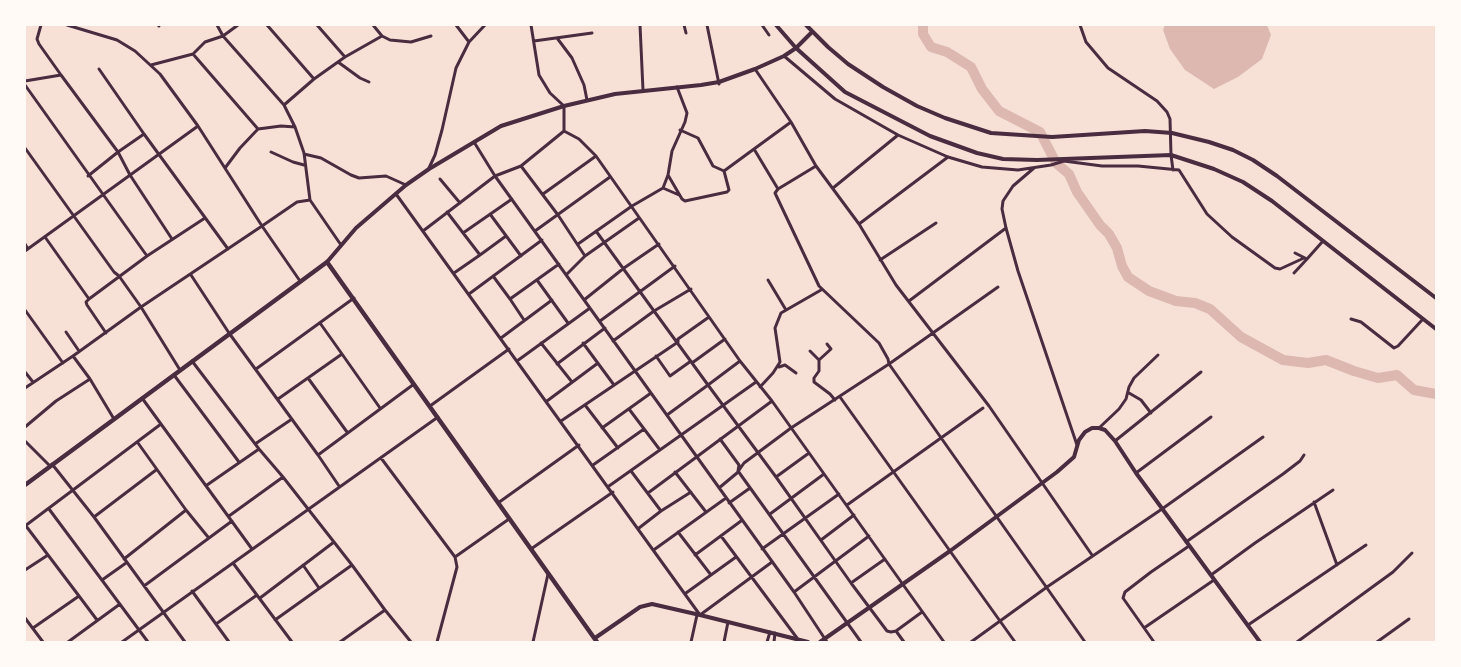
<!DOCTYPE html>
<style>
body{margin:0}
#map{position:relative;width:1461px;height:667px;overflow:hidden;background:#f7e1d7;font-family:"Alegreya Sans",sans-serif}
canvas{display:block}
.frame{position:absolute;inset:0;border:26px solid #fffaf5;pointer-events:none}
</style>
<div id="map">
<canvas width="1461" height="667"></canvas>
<div class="frame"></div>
</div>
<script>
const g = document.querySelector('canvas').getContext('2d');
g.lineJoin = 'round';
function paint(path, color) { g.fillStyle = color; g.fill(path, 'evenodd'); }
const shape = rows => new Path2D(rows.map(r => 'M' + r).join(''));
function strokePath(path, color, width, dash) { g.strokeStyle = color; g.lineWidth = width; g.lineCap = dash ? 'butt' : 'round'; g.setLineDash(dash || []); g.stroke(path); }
paint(shape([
 [1165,25,1267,25,1271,35,1262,59,1238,77,1214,89,1185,70,1170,49,1163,30]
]), '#dcb8b0');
strokePath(shape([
 [923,25,923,34,931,47,947,52,971,67,982,89,999,111,1040,132,1056,163,1069,174,1077,192,1100,225,1109,234,1117,248,1122,266,1128,277,1149,291,1176,301,1195,303,1210,309,1241,337,1283,360,1308,363,1326,360,1354,371,1378,378,1397,375,1414,390,1436,394]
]), '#dcb8b0', 10);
strokePath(shape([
 [41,25,37,39,39,44,61,75],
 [67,25,117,40,135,51,160,74,198,126,262,226,297,202,310,200],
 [158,25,159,26],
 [217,25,223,36,284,105],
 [267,25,314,79],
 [317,25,345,57],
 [373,25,382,36],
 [456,25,469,42],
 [531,25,539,75,550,93,564,106,564,131],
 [640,25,643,90],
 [684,25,686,33],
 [707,25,719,84],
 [762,25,769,35],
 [1080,25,1086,42,1108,68,1157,101,1167,112,1170,119,1171,155,1173,170],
 [557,38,572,58,584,85,587,100],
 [534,41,592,33],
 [193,54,258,129],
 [784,56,835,99,898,135,948,157,982,167,1018,170,1051,165,1064,161,1102,166,1138,166,1179,170,1207,214,1232,237,1275,268,1280,269,1304,258],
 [338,62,360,78,369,82],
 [151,65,193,54,205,42,223,36,238,25],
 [99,69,144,134,228,249],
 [755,69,791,122,816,166,859,224,896,285,989,406,1092,555],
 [25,81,61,75,118,152,130,175,172,239],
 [25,85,147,256],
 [677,87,687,113,685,122,672,151,668,175,682,199,685,201,727,192,729,190,724,171,754,149],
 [295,127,284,105,314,79,345,57,382,36,390,40,411,42,431,36],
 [680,130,698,138,713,166,724,171],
 [564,131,579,139,596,156,740,361,772,401,944,642],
 [474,142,495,176,794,592,827,642],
 [25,148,114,272,119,276,141,307,180,370],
 [271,152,293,162,304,165],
 [304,154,321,158,351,175,359,178,386,176,406,185],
 [521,166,564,131],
 [816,166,778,189,775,193,819,286,879,343,888,359,889,364,1085,642],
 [225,168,240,148,258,129,281,126,295,127,304,153,310,200,341,245],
 [429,168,435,155,442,130,456,68,469,42,485,25],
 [1034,168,1013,186,1003,201,1002,209,1006,228,1018,271,1077,445],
 [88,176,118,152,144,134],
 [440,179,460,203],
 [663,188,679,195],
 [833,188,898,135],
 [778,189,754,149,791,122],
 [396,194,700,615,772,562],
 [543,194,596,156],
 [447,212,480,255,454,273],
 [490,214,521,256],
 [859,224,948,157],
 [423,231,495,176,521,166,558,215,585,256],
 [535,231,610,177],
 [596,231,654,311,613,341],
 [463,233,512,199],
 [45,237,89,299],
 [25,244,28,249],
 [578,244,632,206,663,188,668,175],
 [25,251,198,126],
 [1295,253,1307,259,1323,241],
 [480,255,506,236],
 [880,260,936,223],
 [1294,273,1307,259],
 [567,274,585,256,639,218],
 [191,275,229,333,318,455],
 [493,276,510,299,559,264],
 [537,280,568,323],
 [768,280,786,310],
 [691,289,654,311,692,363,725,339],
 [469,294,542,240],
 [510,299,524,320],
 [584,300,624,268,659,244],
 [909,301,1006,228],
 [25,310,63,363],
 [1351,319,1361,322,1394,348,1398,346,1423,319],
 [600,321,675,266],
 [66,332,79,351],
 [106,333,87,305,86,302,89,299,147,256,205,218],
 [501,338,552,300],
 [541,343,572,382],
 [583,343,614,385],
 [810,351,819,360,819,371,814,378,814,382,830,394,835,400],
 [342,354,380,408],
 [73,356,141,307,262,226,300,281],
 [656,356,670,376,691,361],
 [819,360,831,349,827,344],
 [192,361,259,449,283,477],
 [517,361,590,308],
 [740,361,708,385,776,477,851,583,887,631,891,632,896,631,922,612],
 [557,364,605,328],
 [779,367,785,365,796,373],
 [256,369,354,298],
 [25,372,33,382],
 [174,375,239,462],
 [308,378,347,432],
 [760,387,773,373,780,362,775,328,781,313,821,290],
 [25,388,73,356,90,379,114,419],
 [1129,393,1141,400,1151,413],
 [840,397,1015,642],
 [142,398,252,549],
 [278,399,342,354,320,323],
 [547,401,598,363],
 [585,405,618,448],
 [430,406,509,349],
 [629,409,660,450],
 [667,415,708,385,692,363],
 [561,421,678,342,678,339,709,317],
 [25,427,56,401,90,379],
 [602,428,651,393],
 [1099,428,1119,409,1126,399,1129,387,1134,378,1158,355],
 [720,439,739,465,738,471,861,642],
 [25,441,50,466],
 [1115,441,1201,372],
 [138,443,186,510,208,537],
 [255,444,292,419],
 [381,458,455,557],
 [52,464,94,517,185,642],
 [593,465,644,429],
 [631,471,661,511],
 [675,472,706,512],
 [1136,473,1211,417],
 [776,477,809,453],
 [207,485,259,449],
 [339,486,318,455,414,384],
 [609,486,756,382],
 [719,488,737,473,744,463,791,428,889,364,998,287],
 [648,493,772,401],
 [1314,502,1337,565],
 [498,503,579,445],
 [729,503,750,488],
 [847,505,983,408],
 [49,509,148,642],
 [770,514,824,474],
 [229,516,283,477,352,565,385,610,340,642],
 [94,517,156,470],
 [25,526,161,424],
 [26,526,48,555],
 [639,528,661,511,691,492],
 [678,532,711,575],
 [721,536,797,638],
 [821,540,854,515],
 [1186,542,1283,474,1300,461,1304,455],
 [531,549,613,492],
 [655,549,726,498],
 [762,549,839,494],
 [695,555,741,521],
 [124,559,186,510],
 [233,563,292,642],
 [303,565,319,588],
 [25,570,48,555,79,596,33,628],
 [1211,575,1255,543,1333,490],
 [102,580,126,563],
 [851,583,885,559],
 [144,586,232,521],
 [192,591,229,642],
 [794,592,869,536],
 [686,593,736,557],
 [79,596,97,620],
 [260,598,334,542],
 [385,610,411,642],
 [25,618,43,642],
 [275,620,352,565],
 [216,624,257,595],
 [1248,625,1366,545],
 [1144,628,1214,580],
 [896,631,904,642],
 [68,642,120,604],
 [122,642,438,417],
 [437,642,457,567,455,557,509,519],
 [533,642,548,574],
 [691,642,697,615],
 [724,642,728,622],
 [767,642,770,632],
 [774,642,775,633],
 [971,642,1047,587,1162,509,1263,437],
 [1154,642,1123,598,1125,592,1151,572,1189,546],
 [1297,642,1393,572,1412,553],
 [1377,642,1409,619]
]), '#4a2c40', 3);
strokePath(shape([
 [595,638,640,607,652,604,700,615,808,642],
 [820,642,950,551,1057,472,1074,457,1079,440,1085,432,1092,428,1099,428,1105,430,1115,441,1136,473,1260,642]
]), '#4a2c40', 4);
strokePath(shape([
 [776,25,796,48,845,92,930,136,977,153,1003,159,1037,160,1171,155,1214,169,1243,182,1272,201,1436,329],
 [806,25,828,47,848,64,883,87,917,106,945,118,991,133,1052,137,1145,131,1172,133,1209,142,1233,150,1253,160,1277,176,1436,298],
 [327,262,356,228,406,185,429,169,501,126,564,106,615,94,701,85,719,82,755,69,784,56,796,48,812,32]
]), '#4a2c40', 4);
strokePath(shape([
 [25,485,327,262,597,642]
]), '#4a2c40', 4.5);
</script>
